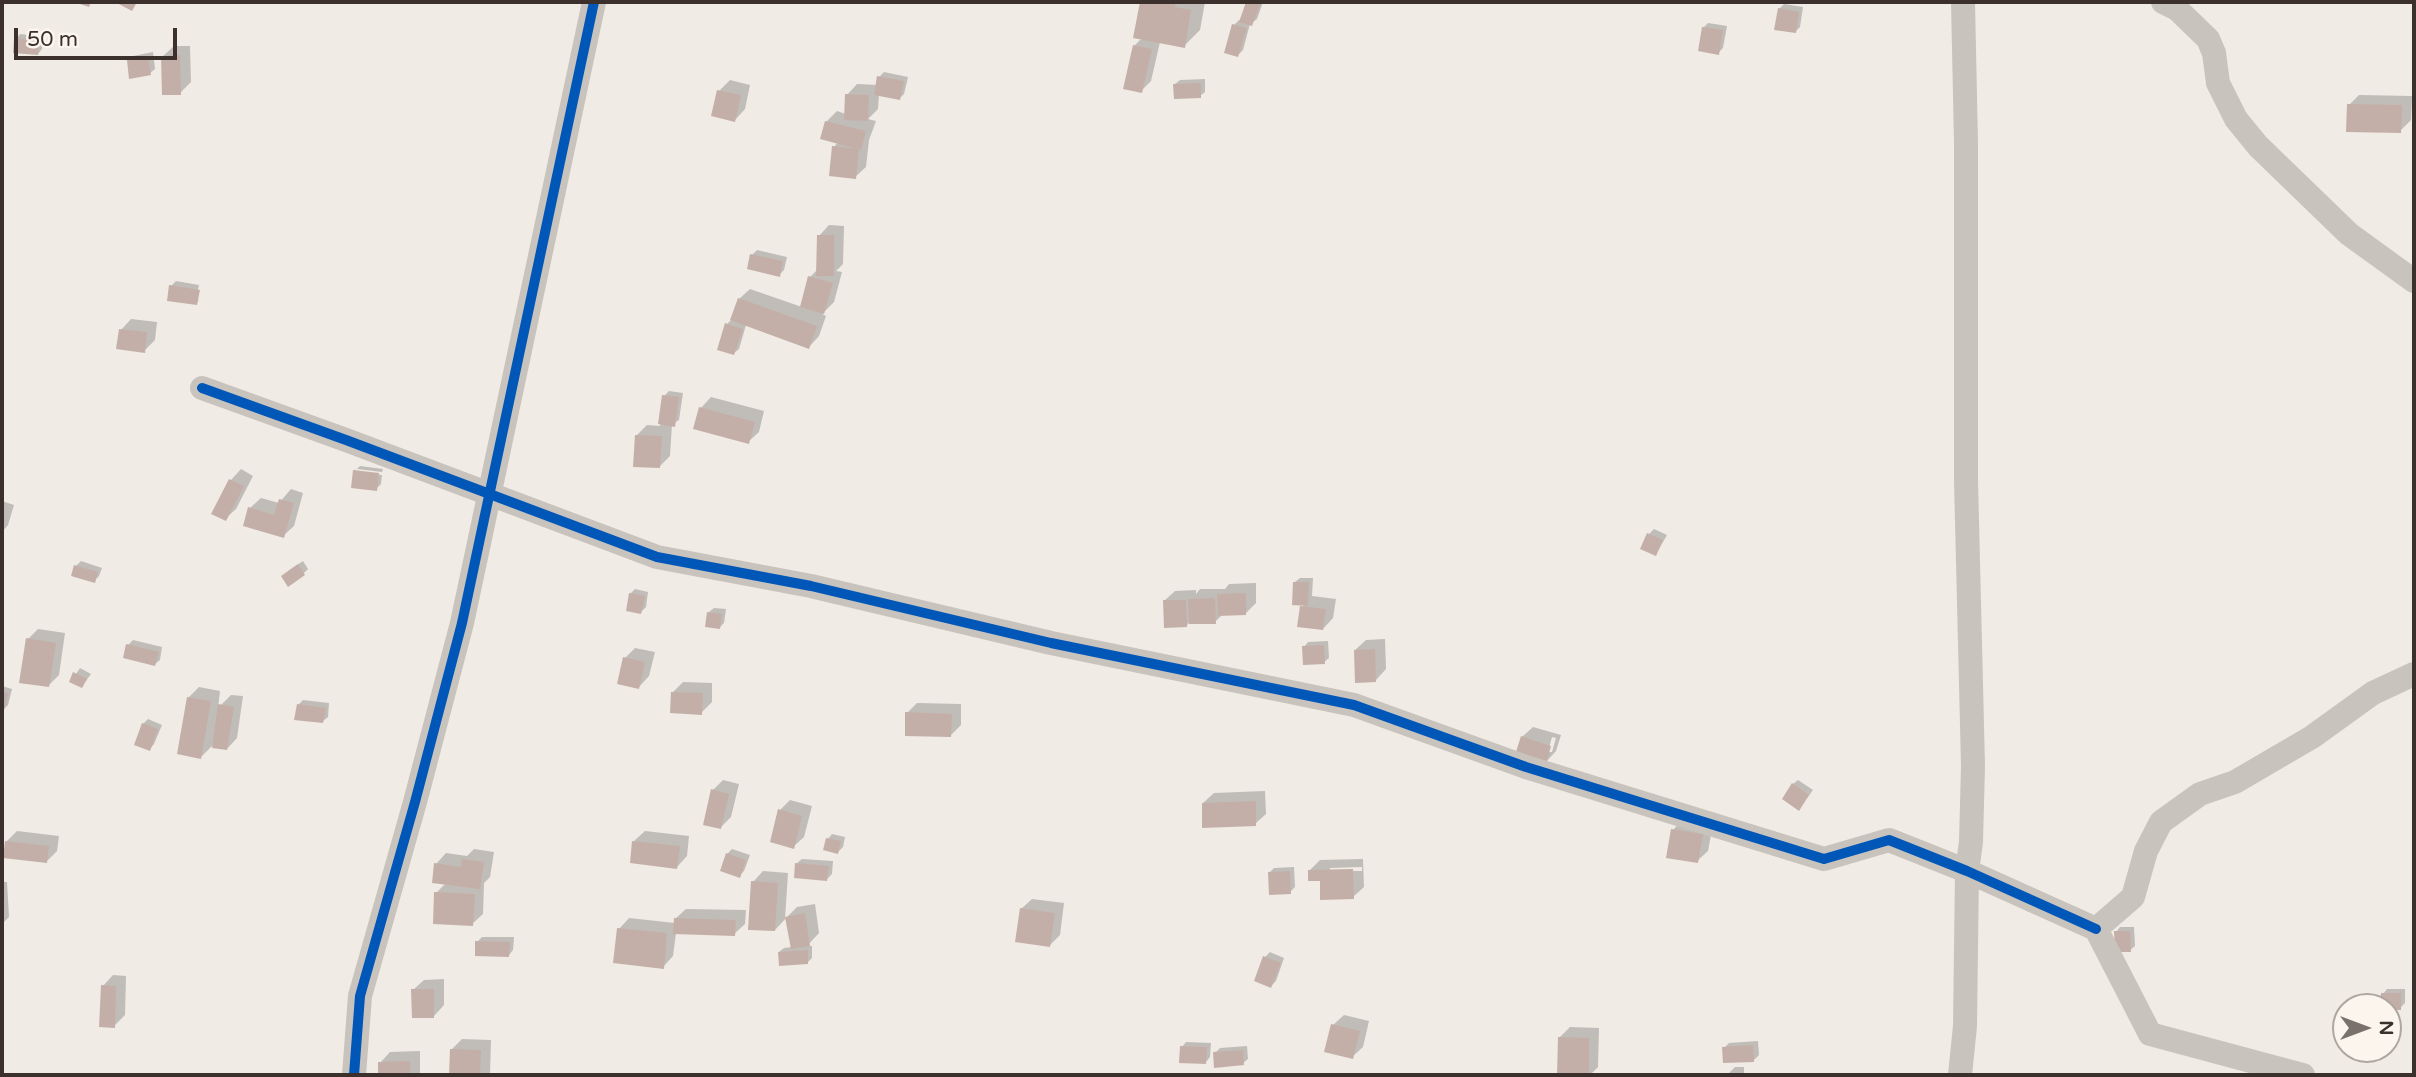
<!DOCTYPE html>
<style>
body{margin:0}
#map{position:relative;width:2416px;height:1077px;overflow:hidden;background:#f0ebe5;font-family:"Varela Round",sans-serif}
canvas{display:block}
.frame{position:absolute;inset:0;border:4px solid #3b302b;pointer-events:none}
.north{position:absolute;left:2332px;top:993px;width:70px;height:70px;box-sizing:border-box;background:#fbf5ee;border:2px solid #aea6a0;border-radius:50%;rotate:90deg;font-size:19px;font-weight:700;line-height:28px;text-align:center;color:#3b302b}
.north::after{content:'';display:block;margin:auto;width:24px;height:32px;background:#7a716c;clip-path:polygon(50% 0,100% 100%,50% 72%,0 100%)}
.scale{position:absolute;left:14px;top:28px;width:163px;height:32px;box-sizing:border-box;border:4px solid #3b302b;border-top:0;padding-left:9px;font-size:21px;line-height:24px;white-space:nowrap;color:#3b302b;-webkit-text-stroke:5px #fbf5ee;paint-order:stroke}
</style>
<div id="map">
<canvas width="2416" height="1077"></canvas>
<div class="frame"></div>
<div class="north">N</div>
<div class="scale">50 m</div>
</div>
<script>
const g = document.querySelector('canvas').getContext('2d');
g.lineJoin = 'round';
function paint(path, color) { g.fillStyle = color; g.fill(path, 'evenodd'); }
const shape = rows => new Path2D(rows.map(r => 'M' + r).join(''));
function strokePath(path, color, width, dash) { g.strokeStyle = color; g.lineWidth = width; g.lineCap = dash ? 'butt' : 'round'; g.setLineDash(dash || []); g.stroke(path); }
paint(shape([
 [1141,2,1205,2,1200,30,1184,46,1160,42,1151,81,1141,91,1135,45,1142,38,1135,37],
 [1248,2,1263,2,1257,19,1250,24,1243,50,1238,55,1234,25,1239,20,1241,21],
 [1784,4,1803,7,1800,27,1796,31,1779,9],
 [1708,23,1727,26,1723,48,1718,53,1703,28],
 [20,34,44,37,42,49,38,54,16,39],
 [174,46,190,46,191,82,180,93,163,56],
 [153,52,155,69,150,73,128,60,133,56],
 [884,72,908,77,904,94,900,98,879,94,878,109,868,119,876,121,869,140,866,167,855,177,834,147,838,142,826,122,837,111,846,114,847,95,857,84,878,85,879,77],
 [1205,79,1205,92,1200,96,1175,84,1180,80],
 [730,80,750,85,745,109,735,120,719,91],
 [2359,95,2412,96,2411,120,2400,131,2349,105],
 [829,225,844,226,843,264,836,271,842,272,834,302,822,314,826,316,819,336,809,347,746,325,739,349,734,353,727,324,732,319,739,299,750,289,802,307,810,277,818,269,819,236],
 [757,250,787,257,784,270,779,275,752,255],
 [176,281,199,285,196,300,199,300,196,303,171,286],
 [131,319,157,322,155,340,144,351,121,330],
 [669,391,683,393,679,420,672,424,670,456,660,466,636,436,647,425,660,426,664,396],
 [711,397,764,411,759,432,748,442,701,408],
 [360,466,383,469,382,472,357,469],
 [241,469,253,476,236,509,225,519,214,513,231,480],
 [356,469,356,472,382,475,381,484,376,489,355,471],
 [291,489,303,493,294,526,283,536,250,508,261,498,279,503],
 [2,501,14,505,8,525,2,532],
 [1654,529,1667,535,1656,554,1649,534],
 [81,561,102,568,99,576,94,581,76,566],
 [303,561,308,569,304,573,288,571],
 [1300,578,1313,578,1312,596,1336,599,1333,618,1323,629,1302,607,1305,604,1295,582],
 [1256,583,1256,603,1245,614,1223,614,1215,622,1189,623,1186,626,1164,601,1175,591,1196,590,1196,594,1200,589,1225,589,1229,584],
 [635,589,648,592,646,607,641,612,630,594],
 [714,608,726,609,724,623,719,628,709,612],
 [38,629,65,633,59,675,48,686,28,639],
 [1385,639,1386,669,1376,680,1355,650,1366,640],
 [133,640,162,647,160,660,155,664,128,645],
 [1328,641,1329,658,1324,662,1304,647,1308,642],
 [635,648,655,652,649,676,639,687,625,658],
 [80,668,91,674,82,686,71,681],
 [683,682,712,683,712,702,701,713,673,692],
 [2,686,12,689,8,705,3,710],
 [199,687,220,691,218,708,231,695,243,696,237,738,227,749,215,743,201,757,188,698],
 [303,700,329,703,328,717,323,721,298,705],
 [917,703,961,704,961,725,950,736,907,713],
 [148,719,162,725,154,744,150,749,143,724],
 [1533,727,1561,735,1556,751,1546,762,1522,737],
 [1552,737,1556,738,1552,752,1548,752],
 [723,780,739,784,731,817,721,827,713,790],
 [1798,780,1813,790,1799,809,1793,784],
 [1265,791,1266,814,1255,824,1203,803,1214,793],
 [790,800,812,806,804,837,793,847,780,810],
 [1683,819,1713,824,1708,851,1697,861,1673,830],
 [17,831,59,836,57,851,47,861,6,842],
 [645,831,689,836,687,856,677,867,634,841],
 [832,834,845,837,843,847,838,852,828,839],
 [474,849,494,852,490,877,484,883,483,914,472,924,436,893,446,883,436,864,446,853,467,856],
 [732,849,750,855,744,871,739,876,727,854],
 [802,859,833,861,832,874,827,879,797,863],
 [1363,859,1364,887,1353,897,1309,871,1320,860],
 [1362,867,1362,871,1330,871,1330,868],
 [1294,867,1295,887,1290,892,1270,872,1274,868],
 [763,871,788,873,785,919,797,907,815,904,819,933,807,946,812,946,812,958,807,963,779,952,784,948,792,947,787,917,775,930,753,882],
 [2,882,7,882,9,917,2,924],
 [1032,899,1064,903,1060,935,1049,946,1021,909],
 [686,909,746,910,745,924,734,934,676,933,673,956,663,967,619,929,629,918,675,923,675,919],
 [2120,927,2134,927,2135,946,2130,950,2116,932],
 [482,937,514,937,513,950,509,955,477,942],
 [1270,952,1284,958,1276,981,1271,986,1265,957],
 [113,975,126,976,125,1015,114,1026,103,986],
 [444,979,444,1005,434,1016,413,990,424,980],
 [2387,989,2405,989,2405,1003,2400,1008,2383,1007,2383,994],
 [1344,1015,1369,1021,1363,1047,1352,1057,1333,1025],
 [1570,1027,1599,1028,1598,1067,1590,1075,1558,1075,1559,1038],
 [462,1039,491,1040,490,1075,451,1075,451,1050],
 [1758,1041,1759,1055,1754,1060,1724,1048,1729,1043],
 [1186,1042,1211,1043,1210,1057,1206,1062,1182,1047],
 [1247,1046,1248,1059,1243,1063,1215,1053,1220,1048],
 [420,1051,420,1075,380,1075,380,1063,390,1052],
 [1735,1067,1744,1067,1744,1075,1727,1075]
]), '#0003');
paint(shape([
 [74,2,91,2,89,7],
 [115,2,137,2,132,11],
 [1140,2,1176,2,1175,7,1191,10,1185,48,1133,38],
 [1246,2,1261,2,1252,26,1239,22],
 [1778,8,1799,12,1796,33,1774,30],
 [1232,24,1247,28,1238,57,1224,53],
 [1702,27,1723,30,1719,55,1698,51],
 [14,38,40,41,38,55,13,53],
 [1133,45,1152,49,1142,93,1123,89],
 [180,55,181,95,162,95,161,56],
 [148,56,151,75,129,79,127,60],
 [877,76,904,81,900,100,874,95],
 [1201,83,1201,98,1174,99,1173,84],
 [717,90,741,95,735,122,711,116],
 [845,94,869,95,868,121,844,120],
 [2347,104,2402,105,2401,133,2346,132],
 [825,121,866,131,861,150,820,139],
 [832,146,859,149,856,179,829,176],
 [817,235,834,235,834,276,816,276],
 [750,254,783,261,780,277,747,269],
 [808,276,833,283,824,314,800,307],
 [169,285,200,290,197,305,167,301],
 [738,298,817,326,809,349,730,320],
 [725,323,743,329,734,355,717,350],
 [119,329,147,332,145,353,116,349],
 [662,395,679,397,675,427,658,424],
 [699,407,755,422,749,444,693,429],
 [635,435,662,436,660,468,633,467],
 [353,470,379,473,377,491,351,488],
 [229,479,244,486,226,521,211,514],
 [279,499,294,503,284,538,243,526,248,507,274,515],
 [1647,533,1663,540,1656,556,1640,549],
 [298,564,305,575,288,587,281,576],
 [74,565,98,572,95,583,71,576],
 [1293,582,1309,582,1308,606,1292,605],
 [629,593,645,596,641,614,626,611],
 [1246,593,1246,615,1218,616,1217,594],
 [1215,598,1216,624,1189,624,1188,599],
 [1163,600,1186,600,1187,627,1164,628],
 [1300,606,1326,609,1323,630,1297,627],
 [707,612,722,614,720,629,705,627],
 [26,638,56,643,49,687,19,683],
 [126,644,159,652,155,666,123,658],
 [1324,645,1325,664,1303,665,1302,646],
 [1375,649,1376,682,1355,683,1354,650],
 [623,657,645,662,639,689,617,684],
 [73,672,87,679,82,688,69,682],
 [2,692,8,693,3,715,2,715],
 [671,692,703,693,702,715,670,713],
 [187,697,211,701,201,759,177,754],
 [218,704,234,707,227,750,212,748],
 [297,704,326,708,323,723,294,720],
 [905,712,952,714,951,737,905,736],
 [142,723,158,729,150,751,134,745],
 [1521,736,1551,746,1546,764,1515,755],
 [1792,783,1809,795,1799,811,1782,799],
 [711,789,729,794,721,829,703,825],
 [1256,801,1256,826,1202,828,1202,803],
 [778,809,802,816,794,849,770,842],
 [1671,829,1703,834,1698,863,1666,858],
 [826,838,841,841,838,854,823,850],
 [5,841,49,846,47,863,3,858],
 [632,841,680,846,677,869,630,863],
 [726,853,746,860,740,878,720,871],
 [462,859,484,862,480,889,432,883,434,863,461,867],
 [795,863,829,866,827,881,794,878],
 [1353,869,1354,899,1320,900,1320,881,1308,881,1308,870],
 [1290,871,1291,894,1269,895,1268,872],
 [751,881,778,883,775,931,748,930],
 [434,892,475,894,473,926,433,924],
 [1020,908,1055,913,1050,947,1015,942],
 [805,913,810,946,791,949,785,917],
 [674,918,736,920,735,936,673,934],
 [617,928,667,933,664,969,613,963],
 [2114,931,2130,931,2131,952,2115,952],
 [475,941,510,942,509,957,475,956],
 [808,950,808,964,779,966,778,952],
 [1263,956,1281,963,1271,988,1254,981],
 [101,985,116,986,115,1028,99,1027],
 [411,989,434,989,434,1018,412,1018],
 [2381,993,2401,993,2401,1010,2388,1010,2388,1007,2381,1007],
 [1331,1024,1360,1031,1353,1059,1324,1052],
 [1558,1037,1589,1038,1589,1075,1557,1075],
 [1753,1045,1754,1062,1723,1063,1722,1047],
 [1180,1046,1207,1047,1206,1064,1179,1063],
 [450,1049,481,1050,480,1075,449,1075],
 [1243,1050,1244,1065,1214,1068,1213,1052],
 [410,1061,410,1075,378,1075,378,1062]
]), '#c3afa7');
strokePath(shape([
 [2163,2,2177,9,2208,39,2214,53,2218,83,2236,119,2258,146,2349,234,2414,281],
 [202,388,346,440,657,557,811,586,1051,643,1354,705,1526,767,1824,859,1889,840,1967,871,2096,929],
 [354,1075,360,996,415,802,462,623,594,2],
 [1960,1075,1965,1026,1967,871,1971,842,1973,766,1966,480,1966,143,1963,2],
 [2303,1075,2150,1034,2096,929,2133,897,2146,851,2161,822,2200,794,2235,782,2312,737,2373,693,2414,674]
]), '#c9c3be', 24);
strokePath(shape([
 [202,388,346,440,657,557,811,586,1051,643,1354,705,1526,767,1824,859,1889,840,1967,871,2096,929],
 [354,1075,360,996,415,802,462,623,594,2]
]), '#0057b8', 10);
</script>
